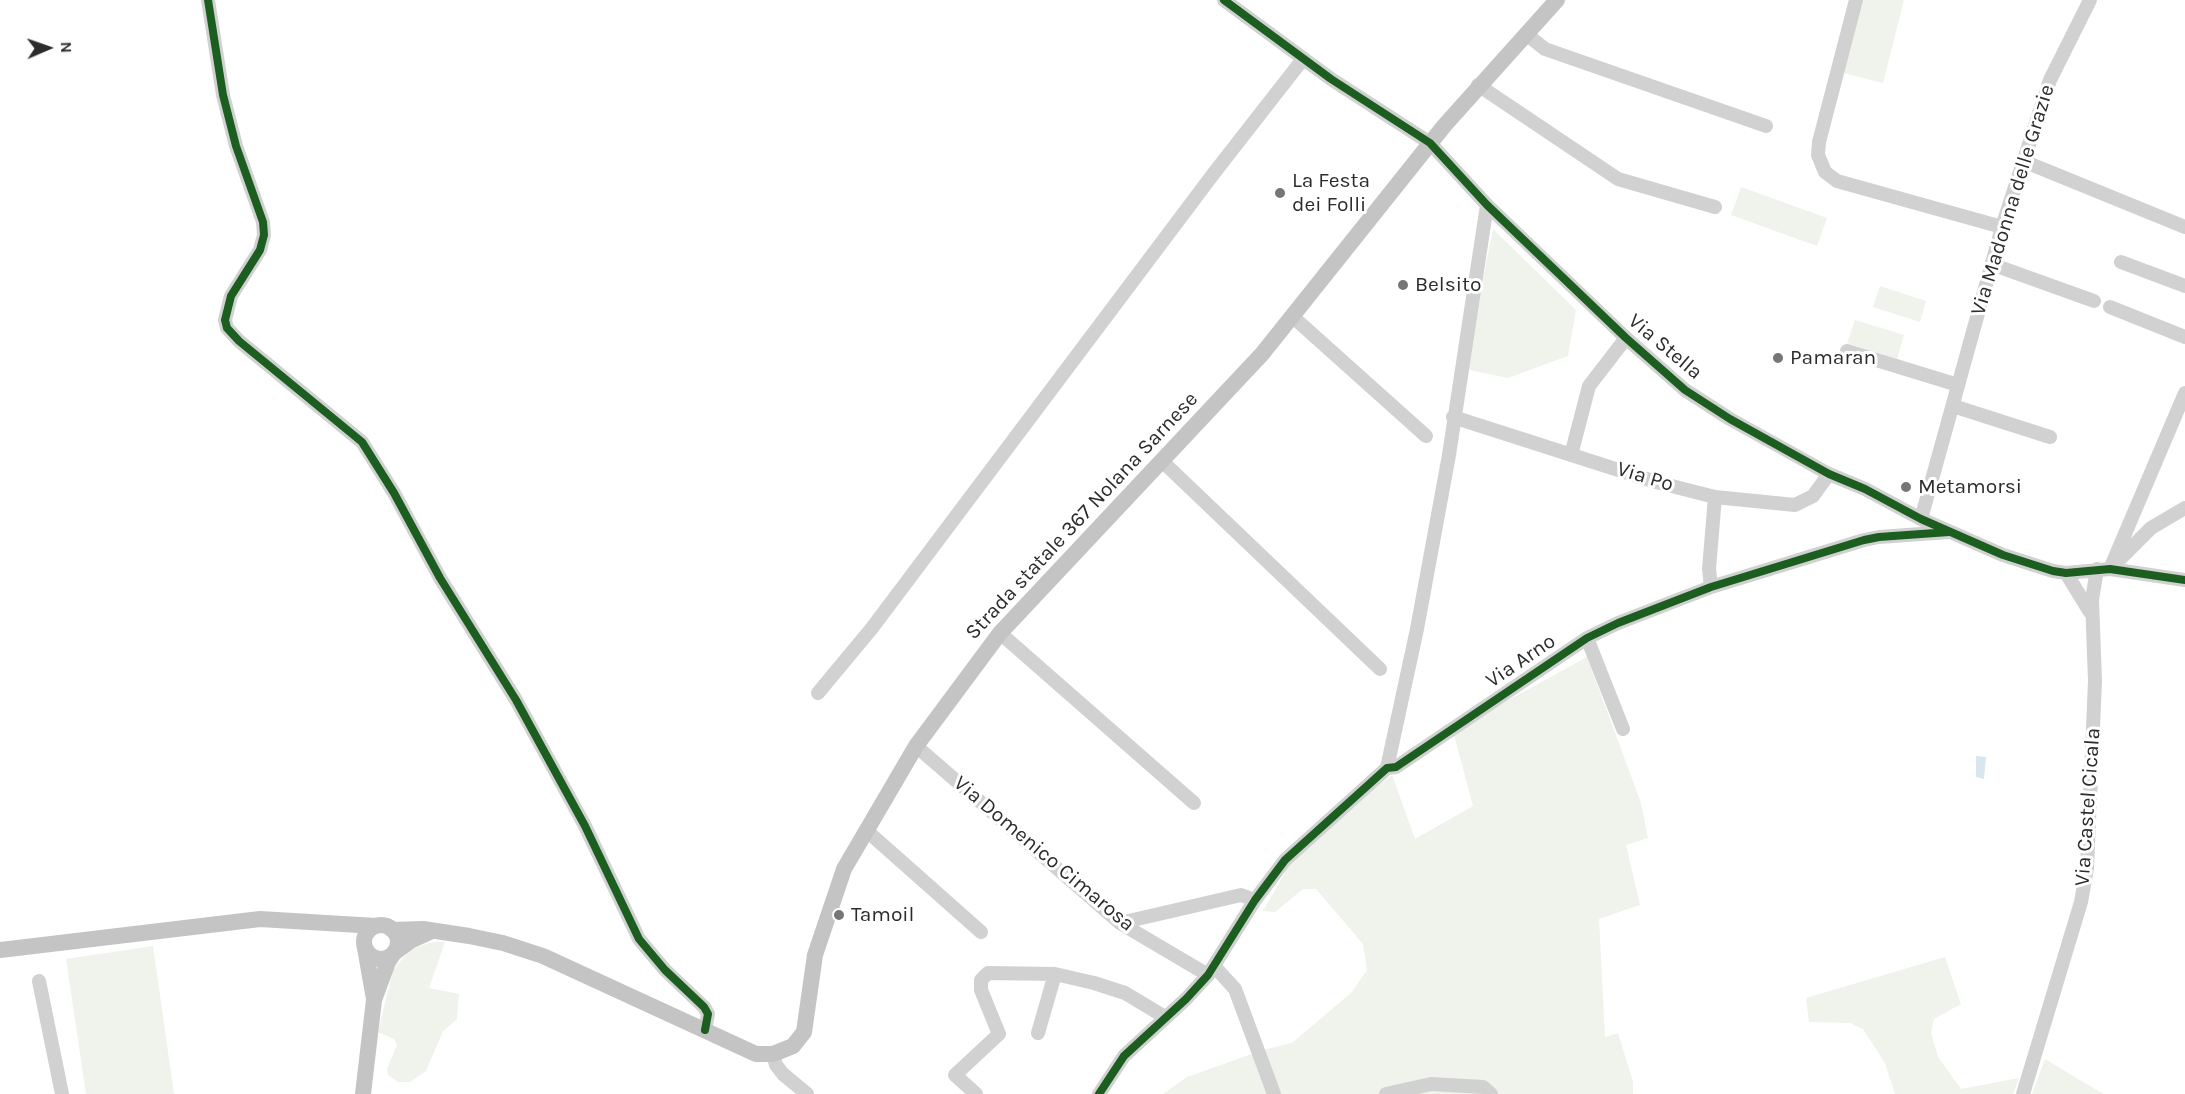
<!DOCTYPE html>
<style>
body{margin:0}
#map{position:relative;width:2185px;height:1094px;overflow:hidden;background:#fff;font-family:Karla,sans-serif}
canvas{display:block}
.north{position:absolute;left:18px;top:18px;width:60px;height:60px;-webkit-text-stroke:4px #fff;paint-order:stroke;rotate:88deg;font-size:16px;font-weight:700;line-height:24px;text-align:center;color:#2c2c2c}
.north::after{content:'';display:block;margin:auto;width:21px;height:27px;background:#2c2c2c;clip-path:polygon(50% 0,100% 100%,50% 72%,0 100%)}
</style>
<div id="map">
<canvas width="2185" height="1094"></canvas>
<div class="north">N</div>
</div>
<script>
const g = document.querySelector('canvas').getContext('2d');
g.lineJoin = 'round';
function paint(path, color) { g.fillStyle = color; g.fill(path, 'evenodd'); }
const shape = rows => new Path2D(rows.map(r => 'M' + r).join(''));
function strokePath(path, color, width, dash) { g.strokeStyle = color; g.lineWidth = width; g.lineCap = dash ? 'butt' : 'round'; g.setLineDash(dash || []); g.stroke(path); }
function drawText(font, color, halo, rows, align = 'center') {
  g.font = font + ' Karla,sans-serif'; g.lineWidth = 6; g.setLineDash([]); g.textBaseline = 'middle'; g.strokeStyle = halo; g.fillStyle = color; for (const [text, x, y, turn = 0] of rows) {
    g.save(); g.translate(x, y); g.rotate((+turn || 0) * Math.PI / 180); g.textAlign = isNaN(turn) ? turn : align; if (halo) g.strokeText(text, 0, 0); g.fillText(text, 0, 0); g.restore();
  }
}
paint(shape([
 [1863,0,1904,0,1883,83,1844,73],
 [1741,187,1827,218,1817,246,1731,215],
 [1493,229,1576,310,1568,356,1508,378,1465,369],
 [1880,286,1926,301,1920,322,1873,307],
 [1855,320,1904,335,1897,359,1847,343],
 [1587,657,1641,803,1648,838,1626,845,1640,905,1599,919,1605,1037,1618,1033,1633,1082,1633,1094,1163,1094,1187,1077,1263,1050,1292,1043,1352,992,1367,970,1363,944,1316,889,1303,889,1275,912,1263,911,1290,864,1355,803,1392,775,1415,839,1473,806,1454,735,1483,714],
 [433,942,445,942,429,988,459,994,457,1019,443,1031,426,1071,410,1082,398,1082,388,1075,387,1069,397,1045,394,1039,378,1032,393,970,411,949],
 [153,946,174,1094,86,1094,66,959],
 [1945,957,1961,1004,1934,1019,1931,1033,1938,1057,1961,1089,2019,1078,2013,1094,1895,1094,1885,1063,1863,1029,1850,1023,1809,1022,1806,998],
 [2045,1059,2078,1079,2104,1094,2032,1094]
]), '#eff3eb');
paint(shape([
 [1976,756,1986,757,1984,779,1976,777]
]), '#d8e6ef');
strokePath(shape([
 [208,0,223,95,236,146,263,222,264,235,260,250,231,296,225,320,227,328,239,341,362,442,394,493,440,578,516,700,585,826,639,939,665,970,704,1007,708,1014,705,1030],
 [1224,0,1331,79,1430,143,1487,205,1626,338,1685,390,1730,419,1829,474,1865,489,1921,519,2003,555,2053,571,2066,573,2110,569,2185,580],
 [1856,0,1819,142,1818,155,1825,172,1837,181,2002,227],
 [1526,34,1545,49,1766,126],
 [1478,85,1618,179,1715,207],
 [2023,161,2185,227],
 [2121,262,2185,286],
 [1991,264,2094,301],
 [2110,307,2185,337],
 [1292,316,1426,436],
 [1847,351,1958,385],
 [1953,406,2050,437],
 [1453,417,1656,482,1715,497,1795,505,1813,496,1829,474],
 [1571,455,1589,386,1626,338],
 [1162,461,1380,669],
 [1921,519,2002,227,2050,80,2090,0],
 [2115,564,2151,528,2185,508],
 [2110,569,2185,393],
 [2066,573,2090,612],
 [1711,587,1709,569,1715,497],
 [1000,633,1194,803],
 [1587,638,1623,729],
 [818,693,872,628,1214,173,1303,59],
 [916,746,1120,923,1208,975],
 [1387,768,1417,629,1449,455,1487,205],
 [867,831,981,932],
 [1120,923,1241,895,1255,900],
 [1214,966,1235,989,1274,1094],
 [39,981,62,1094],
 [1038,1033,1055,974],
 [773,1054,776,1065,783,1074,807,1094],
 [976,1094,955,1075,999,1034,981,990,981,980,988,973,1055,974,1094,983,1125,993,1165,1017],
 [1099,1094,1124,1056,1186,999,1208,975,1255,900,1285,860,1387,768,1396,767,1587,638,1618,623,1711,587,1864,540,1879,537,1949,532],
 [1386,1094,1431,1084,1483,1087,1491,1094],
 [2023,1094,2081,902,2087,868,2095,681,2092,600,2097,569]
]), '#d1d1d1', 14);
strokePath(shape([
 '364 942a17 17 0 1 1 34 0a17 17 0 1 1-34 0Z',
 [392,930,423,929,469,936,503,943,543,956,756,1054,773,1054,793,1046,804,1032,815,955,844,869,916,746,1000,633,1262,354,1444,126,1557,0],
 [365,948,374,999],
 [0,950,260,919,376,926],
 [363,1094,374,1000,388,962,394,953,410,941,430,932]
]), '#c4c4c4', 16);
strokePath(shape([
 [208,0,223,95,236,146,263,222,264,235,260,250,231,296,225,320,227,328,239,341,362,442,394,493,440,578,516,700,585,826,639,939,665,970,704,1007,708,1014,705,1030],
 [1224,0,1331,79,1430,143,1487,205,1626,338,1685,390,1730,419,1829,474,1865,489,1921,519,2003,555,2053,571,2066,573,2110,569,2185,580],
 [1099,1094,1124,1056,1186,999,1208,975,1255,900,1285,860,1387,768,1396,767,1587,638,1618,623,1711,587,1864,540,1879,537,1949,532]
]), '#1b5e20', 8);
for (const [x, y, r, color] of [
 [1280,193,6,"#767676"],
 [1403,285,6,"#767676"],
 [1778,358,6,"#767676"],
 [1906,487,6,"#767676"],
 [839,915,6,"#767676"]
]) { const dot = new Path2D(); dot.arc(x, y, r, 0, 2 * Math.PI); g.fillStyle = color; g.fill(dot); strokePath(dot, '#fff', 2); }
drawText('21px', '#2c2c2c', '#fff', [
 ["La Festa",1292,181],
 ["dei Folli",1292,205],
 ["Belsito",1415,285],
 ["Pamaran",1790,358],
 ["Metamorsi",1918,487],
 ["Tamoil",851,915]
], 'left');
drawText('21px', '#2c2c2c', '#fff', [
 ["Via Madonna delle Grazie",2013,200,-73],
 ["Via Stella",1665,347,40],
 ["Via Po",1645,477,17],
 ["Strada statale 367 Nolana Sarnese",1082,516,-47],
 ["Via Arno",1521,661,-34],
 ["Via Castel Cicala",2088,807,-86],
 ["Via Domenico Cimarosa",1044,854,40]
]);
</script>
